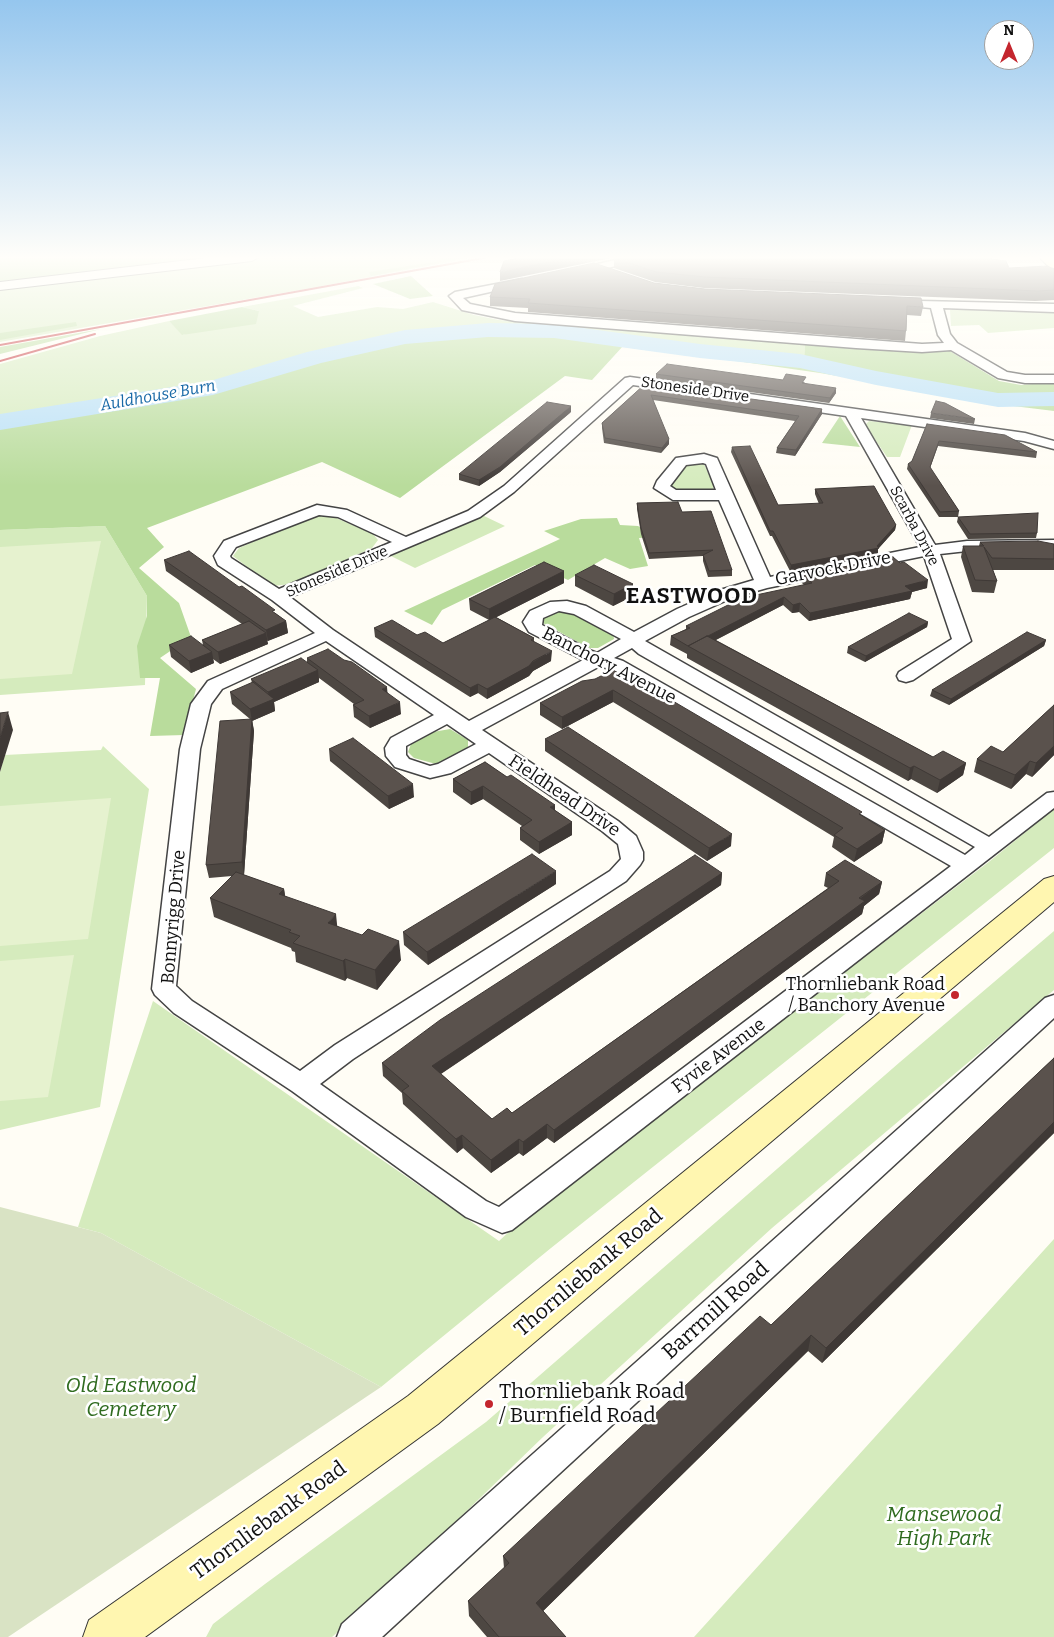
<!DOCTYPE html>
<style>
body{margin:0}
#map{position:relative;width:1054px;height:1637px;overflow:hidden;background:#fffdf5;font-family:Bitter,serif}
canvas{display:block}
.north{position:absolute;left:984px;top:20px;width:50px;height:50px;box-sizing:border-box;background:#fff;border:1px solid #a0a0a0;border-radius:50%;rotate:0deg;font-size:14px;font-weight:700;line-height:20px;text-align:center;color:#111}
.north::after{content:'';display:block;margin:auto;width:18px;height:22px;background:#c4262e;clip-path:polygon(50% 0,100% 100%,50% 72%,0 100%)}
</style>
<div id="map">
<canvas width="1054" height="1637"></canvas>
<div class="north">N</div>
</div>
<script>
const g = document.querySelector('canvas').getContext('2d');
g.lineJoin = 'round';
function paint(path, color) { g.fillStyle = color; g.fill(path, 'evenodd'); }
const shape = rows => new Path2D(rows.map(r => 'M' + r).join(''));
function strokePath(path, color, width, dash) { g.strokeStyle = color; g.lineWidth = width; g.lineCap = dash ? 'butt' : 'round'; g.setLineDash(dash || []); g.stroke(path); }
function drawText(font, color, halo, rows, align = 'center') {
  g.font = font + ' Bitter,serif'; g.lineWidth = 5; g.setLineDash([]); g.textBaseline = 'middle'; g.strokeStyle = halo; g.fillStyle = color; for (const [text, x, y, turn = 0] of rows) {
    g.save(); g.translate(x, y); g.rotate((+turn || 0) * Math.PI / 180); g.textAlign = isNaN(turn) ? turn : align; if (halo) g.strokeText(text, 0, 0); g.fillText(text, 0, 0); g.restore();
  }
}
paint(shape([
 [0,257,475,257,317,287,0,342],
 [358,286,363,288,293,306,318,317,377,307,403,309,433,302,474,315,499,320,805,344,804,360,575,331,500,325,453,327,313,356,211,385,102,405,0,419,0,364,100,336,169,321,183,335,259,311,242,307],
 [954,308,1014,312,1054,311,1054,328,988,333,979,325,951,326,950,310],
 [869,421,912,425,900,457,887,457,865,425],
 [703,462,714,486,713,489,681,492,671,489,669,483,685,463],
 [327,514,373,534,378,540,372,548,292,584,272,586,233,556,239,548,315,515],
 [482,515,505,526,415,568,391,556],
 [105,526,147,596,145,685,0,695,0,530],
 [103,746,149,789,100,1107,0,1130,0,772,5,755,101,750],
 [1054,809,1054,848,551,1248,381,1387,101,1233,78,1227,153,1001,499,1241,524,1218,990,861],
 [1054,931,1054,990,772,1228,543,1437,381,1594,332,1637,206,1637,213,1624,265,1584,486,1422,900,1062],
 [1054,1239,1054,1637,694,1637]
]), '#d5ebbd');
paint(shape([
 [8,257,228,257,0,283,0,259],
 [446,257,468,257,371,276,369,272,435,262],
 [411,276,433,296,410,299,373,284],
 [242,307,259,311,256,324,182,335,169,321],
 [76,322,77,326,0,340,0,333],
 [101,329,0,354,0,347],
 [496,332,563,334,810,366,981,399,981,401,820,373,624,345,592,380,565,376,400,498,322,462,147,528,164,547,139,568,179,603,191,637,160,658,196,689,184,735,150,736,160,678,140,678,137,646,147,616,147,596,105,526,0,530,0,423,119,406,217,389,308,362,385,344,444,335],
 [805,344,914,352,948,350,999,381,1021,385,1054,382,1054,411,997,404,996,397,804,360],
 [840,416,860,447,822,443],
 [617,518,620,525,638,526,658,537,639,538,648,566,630,569,605,558,568,580,535,565,442,610,432,625,404,611,560,539,544,531,581,519],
 [566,609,613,633,614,639,598,648,589,648,543,623,540,617,555,610],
 [450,729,468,740,468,748,436,764,414,758,408,752,411,744,433,732]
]), '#b9dc9c');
paint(shape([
 [0,1207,101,1233,381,1387,8,1637,0,1637]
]), '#d9e3c4');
paint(shape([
 [101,541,72,674,0,679,0,547],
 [111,798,88,939,0,946,0,806],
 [74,955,48,1097,0,1101,0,961]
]), '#e6f2cf');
paint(shape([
 [488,323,554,324,700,344,800,354,876,371,998,393,1054,392,1054,406,998,407,876,385,800,368,700,358,554,338,488,337,405,344,321,363,213,395,0,430,0,414,210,381,307,352,405,330,488,323]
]), '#b9e0f7');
const minor = shape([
 [628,257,648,257,647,259,576,275,570,272,572,270,628,257],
 [522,279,528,282,526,284,463,298,470,304,515,313,922,344,944,343,938,335,931,308,920,307,920,301,1054,304,1054,312,943,308,950,334,957,343,1007,372,1025,375,1054,375,1054,383,1025,383,998,378,951,350,922,352,856,348,515,321,462,310,449,296,455,292,522,279],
 [630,377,1025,433,1054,441,1054,449,1024,441,861,418,935,545,967,541,1054,540,1054,550,967,551,940,554,971,641,913,680,906,682,899,680,897,676,899,672,952,639,924,556,767,588,732,598,689,617,645,641,989,837,1047,793,1054,792,1054,808,512,1230,502,1233,466,1217,292,1091,174,1013,155,995,152,989,180,749,191,704,208,681,315,633,272,600,218,565,214,556,224,541,317,505,347,510,406,537,468,511,504,486,625,378,630,377],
 [633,385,846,416,920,547,770,577,717,458,704,454,676,458,657,481,654,488,673,500,719,500,754,580,720,590,677,609,634,632,586,606,567,601,550,602,530,611,523,622,529,632,583,660,469,721,333,630,290,597,480,517,514,492,633,385],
 [703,463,706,464,716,490,676,490,670,486,686,465,703,463],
 [319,515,338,517,392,542,279,589,231,558,230,556,236,547,319,515],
 [559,611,574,614,621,639,597,653,592,651,542,625,543,618,559,611],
 [326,641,434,715,391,738,385,748,386,756,395,767,430,778,451,773,489,753,602,831,618,844,621,859,610,871,335,1045,300,1071,192,1001,176,986,200,749,211,704,222,689,326,641],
 [632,648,639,654,975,847,965,855,623,661,614,658,632,648],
 [600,666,609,669,951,866,499,1207,486,1201,320,1084,353,1059,626,881,640,865,643,860,643,852,636,836,618,821,482,730,600,666],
 [447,724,476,744,438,764,430,766,409,759,406,755,406,746,447,724],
 [1054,995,1054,1018,382,1637,337,1637,342,1624,1045,998,1054,995]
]);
const tertiary = shape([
 [215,257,259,257,252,261,0,290,0,282,215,257]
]);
const secondary = shape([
 [1039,257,1054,257,1054,268,1049,267,1039,257],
 [1054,876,1054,902,438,1424,145,1637,83,1637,89,1620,408,1396,1044,879,1054,876]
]);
strokePath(minor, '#444', 3);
strokePath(tertiary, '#444', 2);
strokePath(secondary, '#333', 2);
paint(minor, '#fff');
paint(tertiary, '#fff');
paint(secondary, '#fff6b0');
strokePath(shape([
 [0,345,489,257],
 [0,361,95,334]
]), '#c4262e', 2);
paint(shape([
 [910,257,988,257,988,259,1009,268,1054,270,1054,300,1035,301,704,288,655,282,614,268,614,258,909,258],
 [654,283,705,289,923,307,921,316,907,315,906,331,905,341,528,312,528,308,490,306,490,297],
 [656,374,805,382,804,383,836,393,829,403,656,379],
 [645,384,822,409,822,414,795,456,776,453,777,448,795,421,653,400,669,444,661,453,604,443,602,428,602,423],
 [571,412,500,472,479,486,459,480,459,474],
 [931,413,975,419,974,424,930,418],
 [927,424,1037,452,1036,458,938,446,930,468,959,511,958,517,939,517,907,469,908,464,912,461],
 [732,447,778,505,819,504,815,494,815,489,896,525,895,530,878,549,878,554,790,571,772,536,770,536,731,452],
 [637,503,682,512,732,570,732,576,708,577,703,561,703,556,649,559,641,534,637,509],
 [958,517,1037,533,1036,538,968,539,957,522],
 [980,542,1054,544,1054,570,993,570,997,581,994,593,972,592,961,557,963,546,979,546],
 [164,560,275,613,286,621,288,633,267,641,268,644,220,664,213,659,214,663,191,673,171,657,169,645,203,645,202,640,242,624,166,571],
 [900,563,927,588,912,592,910,599,809,621,799,612,792,613,783,605,716,640,933,757,966,763,963,775,937,793,911,779,908,781,687,658,687,654,670,645,671,636,686,629,686,626,804,585,802,583,803,575],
 [564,571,564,583,496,617,534,638,534,642,551,661,533,671,529,676,487,699,478,693,470,697,375,637,374,628,417,635,443,643,489,620,470,610,469,599],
 [575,575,633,584,633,596,613,606,575,586],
 [928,622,927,627,865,662,847,653,848,647],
 [1046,640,1044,646,949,705,930,696,932,690],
 [307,658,387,692,401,714,370,728,354,717,353,705,354,704,319,678,319,682,274,702,275,711,252,721,254,731,244,875,284,889,285,896,337,926,401,960,377,990,347,978,345,981,296,962,295,952,292,951,291,948,214,917,210,898,232,876,209,878,206,865,250,719,232,704,230,692,252,683,251,679,307,663],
 [595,679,861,816,885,830,882,843,854,862,832,847,834,837,613,702,562,729,540,715,540,703],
 [1054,705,1054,755,1032,777,1026,774,1011,789,974,772,977,759,1003,752],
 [545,739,731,846,707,861,545,751],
 [329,749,414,797,389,809,330,761],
 [485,762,572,822,572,835,539,854,520,840,520,828,522,826,483,799,471,805,453,792,453,779],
 [722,873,721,885,441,1074,492,1119,512,1113,828,888,824,886,826,873,882,882,879,894,864,906,862,914,554,1143,547,1138,523,1156,519,1153,491,1173,463,1148,457,1153,403,1104,402,1093,383,1076,382,1063],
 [556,884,428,965,404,945,403,932],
 [1054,1058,1054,1133,822,1363,808,1351,543,1611,566,1637,487,1637,469,1616,468,1601,504,1568,503,1556,771,1325]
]), '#4d4742');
paint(shape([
 [574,257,616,257,500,281,500,272],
 [836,388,836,393,829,403,830,398],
 [571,406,571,412,500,472,479,486,479,480],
 [822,409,822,414,795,456,796,450],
 [669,439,669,444,661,453,662,448],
 [896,525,895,530,878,549,878,554,790,571,791,565,877,546],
 [564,571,564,583,489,621,489,609],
 [928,580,927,588,912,592,910,599,809,621,810,613,905,586],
 [633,584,633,596,613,606,614,594],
 [784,597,783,605,696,650,689,646],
 [800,603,799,612,792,613,793,605],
 [286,621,288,633,268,641,266,630],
 [928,622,927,627,865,662,866,656],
 [266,633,268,644,220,664,218,652],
 [1046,640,1044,646,949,705,951,699],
 [552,651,551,661,533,671,529,676,487,699,487,689],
 [212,652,214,663,191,673,189,661],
 [318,670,319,682,274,702,275,711,252,721,250,709,270,700,268,692],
 [478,684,478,693,470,697,470,688],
 [387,687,388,699,382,689],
 [613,690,613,702,562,729,562,717],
 [400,702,401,714,370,728,369,716],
 [8,712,13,730,0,772,0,738],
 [252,719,254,731,244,875,242,862],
 [1054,746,1054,755,1032,777,1036,763],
 [1030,761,1026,774,1011,789,1015,775],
 [966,763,963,775,937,793,940,780],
 [914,766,911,779,908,781,910,768],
 [413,784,414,797,389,809,388,796],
 [483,786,483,799,471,805,471,792],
 [555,805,555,817,550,807],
 [572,822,572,835,539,854,539,842],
 [885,830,882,843,854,862,857,849],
 [732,834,731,846,707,861,709,848],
 [556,871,556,884,428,965,427,952],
 [722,873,721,885,433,1079,432,1066],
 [882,882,879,894,864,906,862,914,554,1143,554,1130],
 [284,889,287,908,279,894],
 [336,914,338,934,328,923],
 [399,941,401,960,377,990,375,970],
 [345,959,347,978,345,981,343,961],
 [1054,1122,1054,1133,822,1363,826,1348],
 [547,1124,547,1138,523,1156,523,1142],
 [462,1135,463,1148,457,1153,456,1139],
 [519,1139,519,1153,491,1173,491,1160],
 [811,1335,808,1351,536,1618,536,1603]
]), '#3f3936');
const building = shape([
 [525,257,574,257,500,272,504,261,525,257],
 [619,257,880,257,911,258,910,257,946,257,992,259,1006,261,1009,268,1048,266,1054,270,1054,290,1038,291,705,277,656,272,614,258,619,257],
 [594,263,654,283,705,289,921,298,923,307,907,306,906,331,528,303,530,299,490,297,495,284,594,263],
 [667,364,783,380,786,374,806,377,802,383,836,388,830,398,656,374,667,364],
 [645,384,822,409,796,450,777,448,799,416,651,395,669,439,662,448,605,438,602,423,645,384],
 [936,401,945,403,975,419,931,413,936,401],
 [547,402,571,406,500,467,479,480,459,474,547,402],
 [927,424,1005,435,1037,452,939,441,930,467,959,511,940,512,908,464,912,461,927,424],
 [750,446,778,505,823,503,815,489,874,486,896,525,877,546,879,548,791,565,773,531,770,531,732,447,750,446],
 [678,502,682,512,711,511,732,570,709,571,703,555,713,550,649,553,641,528,637,503,678,502],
 [1038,513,1037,533,970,534,958,517,1038,513],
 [1038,541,1054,544,1054,559,992,558,984,547,997,581,975,580,963,546,984,546,980,542,1038,541],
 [189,551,239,587,242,586,275,610,272,611,286,621,266,630,164,560,189,551],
 [893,557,900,563,904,562,928,580,905,586,912,591,810,613,800,603,793,605,784,597,708,636,707,636,688,646,671,636,690,628,686,626,742,598,812,583,803,575,893,557],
 [544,562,564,571,489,609,469,599,544,562],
 [594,565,633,584,614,594,575,575,594,565],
 [909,613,928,622,866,656,848,647,909,613],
 [495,617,534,638,531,640,552,651,533,661,529,666,487,689,478,684,470,688,374,628,392,620,417,635,425,632,443,643,495,617],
 [249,621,266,633,218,652,202,640,249,621],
 [1027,632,1046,640,951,699,932,690,1027,632],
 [191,636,212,652,189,661,169,645,191,636],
 [707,636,933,757,943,751,966,763,940,780,914,766,910,768,688,646,707,636],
 [328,649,344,660,352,662,387,687,382,689,400,702,369,716,353,705,364,700,307,658,328,649],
 [301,658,318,670,268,692,251,679,301,658],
 [613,670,634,682,637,680,862,812,859,814,885,830,857,849,834,835,843,828,613,690,562,717,540,703,582,681,595,679,613,670],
 [253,682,274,699,250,709,230,692,253,682],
 [1054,705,1054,746,1036,763,1030,761,1015,775,977,759,991,746,1003,752,1054,705],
 [8,712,0,738,0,713,8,712],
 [252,719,242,862,206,865,220,721,252,719],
 [568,727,732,834,709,848,545,739,568,727],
 [353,738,413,784,388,796,329,749,353,738],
 [485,762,507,777,511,775,555,805,550,807,572,822,539,842,520,828,532,820,483,786,471,792,453,779,485,762],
 [532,854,556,871,427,952,403,932,532,854],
 [695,855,722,873,432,1066,492,1119,507,1108,512,1113,839,881,826,873,845,860,882,882,859,898,865,901,554,1130,547,1124,523,1142,519,1139,491,1160,462,1135,456,1139,402,1091,409,1086,382,1063,440,1020,695,855],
 [236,872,284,889,279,894,336,914,328,923,362,935,368,929,399,941,375,970,345,959,343,961,293,943,300,936,289,932,291,930,210,898,236,872],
 [1054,1058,1054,1122,826,1348,811,1335,536,1603,566,1637,499,1637,468,1601,509,1563,503,1556,760,1316,771,1325,1054,1058]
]);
paint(building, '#5a524d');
strokePath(building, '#3f3936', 1);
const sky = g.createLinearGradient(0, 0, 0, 486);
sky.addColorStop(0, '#95c6ee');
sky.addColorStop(0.53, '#fffefa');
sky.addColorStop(1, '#fffefa00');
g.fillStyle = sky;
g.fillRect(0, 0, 1054, 486);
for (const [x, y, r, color] of [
 [955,995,5,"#c4262e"],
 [489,1404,5,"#c4262e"]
]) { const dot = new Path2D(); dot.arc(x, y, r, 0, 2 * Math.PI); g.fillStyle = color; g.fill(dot); strokePath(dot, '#fff', 2); }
drawText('15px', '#111', '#fff', [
 ["Stoneside Drive",695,390,8],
 ["Scarba Drive",914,526,62],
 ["Stoneside Drive",337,572,-23]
]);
drawText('italic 16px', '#1768a6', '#fff', [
 ["Auldhouse Burn",158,396,-10]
]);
drawText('18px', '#111', '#fff', [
 ["Garvock Drive",833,569,-11],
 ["Banchory Avenue",609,666,27],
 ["Fieldhead Drive",564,796,34],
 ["Bonnyrigg Drive",174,917,-85],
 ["Fyvie Avenue",719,1056,-37]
]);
drawText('18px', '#111', '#fff', [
 ["Thornliebank Road",945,985],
 ["/ Banchory Avenue",945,1006]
], 'right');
drawText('21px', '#111', '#fff', [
 ["Thornliebank Road",589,1273,-40],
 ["Barrmill Road",716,1311,-42],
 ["Thornliebank Road",269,1521,-36]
]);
drawText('italic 21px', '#2f6b1f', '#fff', [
 ["Old Eastwood",131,1386],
 ["Cemetery",131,1410],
 ["Mansewood",944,1515],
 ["High Park",944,1539]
]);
drawText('21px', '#111', '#fff', [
 ["Thornliebank Road",499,1392],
 ["/ Burnfield Road",499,1416]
], 'left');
g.letterSpacing = '1px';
drawText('bold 22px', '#111', '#fff', [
 ["EASTWOOD",692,597]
]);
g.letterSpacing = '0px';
</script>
